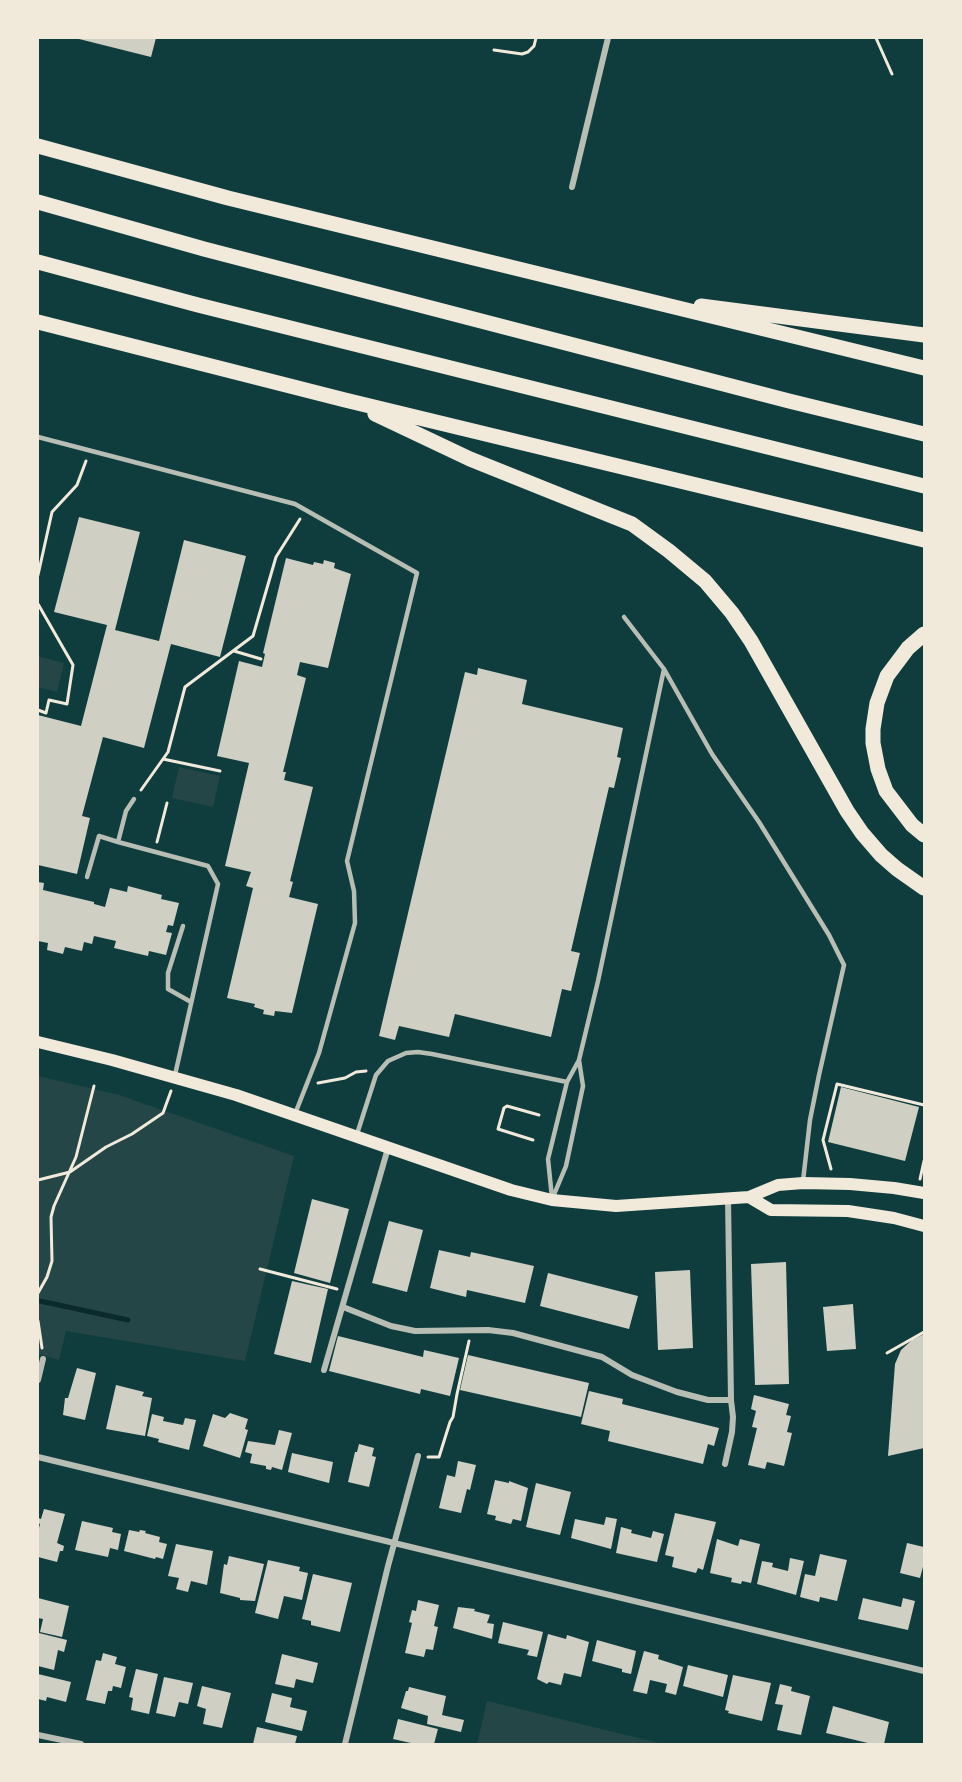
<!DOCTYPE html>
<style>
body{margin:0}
#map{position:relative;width:962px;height:1782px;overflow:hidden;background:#0f3d3e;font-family:Quicksand,sans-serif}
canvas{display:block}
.frame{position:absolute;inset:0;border:39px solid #f1e9da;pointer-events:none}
</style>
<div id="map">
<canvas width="962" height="1782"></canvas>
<div class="frame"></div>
</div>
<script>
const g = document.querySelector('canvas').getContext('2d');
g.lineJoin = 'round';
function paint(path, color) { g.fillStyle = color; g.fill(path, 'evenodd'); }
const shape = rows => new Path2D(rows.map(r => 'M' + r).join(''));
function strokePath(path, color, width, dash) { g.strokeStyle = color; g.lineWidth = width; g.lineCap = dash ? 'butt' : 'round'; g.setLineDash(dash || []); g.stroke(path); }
paint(shape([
 [38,656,64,663,57,692,38,687],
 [179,767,220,776,213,807,172,798],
 [38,1076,119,1095,294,1156,245,1361,66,1331,59,1360,38,1354],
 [487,1701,663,1744,477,1744]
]), '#244646');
strokePath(shape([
 [40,1301,128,1320]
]), '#0a2a2b', 5);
paint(shape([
 [75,38,156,38,151,57],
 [79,517,140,532,115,630,159,641,184,540,246,556,220,657,171,644,144,748,103,737,82,816,90,818,77,874,38,865,38,715,81,726,107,625,54,612],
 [286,558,313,565,314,562,323,564,324,560,335,563,334,568,351,574,328,668,300,662,297,675,306,678,283,772,286,772,284,780,313,787,290,881,293,882,289,897,318,904,292,1013,275,1011,274,1016,263,1014,264,1010,254,1007,255,1004,227,998,253,888,246,886,251,872,225,866,249,763,217,756,239,661,262,667,265,654,263,653],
 [478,668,527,680,522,704,623,728,617,757,621,758,614,788,609,787,571,951,580,953,571,991,562,989,551,1037,455,1014,449,1037,399,1026,395,1040,379,1036,465,672,477,675],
 [38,882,44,883,43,890,94,902,94,904,105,907,110,888,127,892,128,886,162,895,161,899,179,903,173,926,168,925,166,932,172,933,166,955,149,951,148,956,114,948,116,941,94,936,92,944,84,942,82,951,65,947,63,954,47,950,48,943,38,941],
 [841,1087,919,1107,905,1161,828,1142],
 [312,1199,349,1209,330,1283,294,1273],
 [389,1221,423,1230,407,1292,372,1283],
 [439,1250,470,1257,471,1252,534,1266,525,1303,467,1290,466,1297,430,1288],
 [786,1262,789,1384,755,1385,751,1264],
 [690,1270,693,1348,658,1350,655,1272],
 [548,1273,638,1296,629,1329,540,1306],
 [292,1281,328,1289,311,1363,274,1354],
 [853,1304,856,1349,827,1351,823,1307],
 [924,1334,924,1448,888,1456,895,1364,901,1350,912,1340],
 [338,1336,423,1357,424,1350,459,1358,450,1396,421,1389,420,1394,329,1371],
 [468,1355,589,1383,581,1417,460,1390],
 [77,1368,96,1373,85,1420,63,1415,65,1398,68,1398],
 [116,1385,144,1392,142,1396,152,1398,145,1436,106,1429],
 [589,1391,623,1399,622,1404,719,1428,714,1446,708,1444,703,1464,608,1441,610,1431,581,1424],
 [754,1395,789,1404,786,1415,791,1416,787,1432,792,1433,784,1466,767,1462,765,1469,748,1465,757,1428,752,1427,756,1411,751,1409],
 [230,1413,248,1419,245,1429,248,1430,240,1458,203,1446,213,1414,225,1418],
 [152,1414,164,1417,163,1421,183,1425,185,1418,196,1420,189,1450,158,1442,159,1439,147,1436],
 [279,1430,292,1433,282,1470,272,1467,271,1470,266,1469,266,1466,250,1463,252,1454,245,1452,248,1441,275,1445],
 [359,1444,374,1448,372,1456,376,1457,369,1487,348,1482,355,1452,357,1452],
 [292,1453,333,1462,329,1483,288,1472],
 [458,1461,476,1465,470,1490,467,1489,461,1513,439,1508,447,1475,455,1477],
 [495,1480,509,1483,509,1481,528,1488,521,1521,513,1519,511,1524,495,1520,496,1516,487,1514],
 [536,1483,571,1492,560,1535,526,1527],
 [44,1509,65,1514,57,1543,64,1546,63,1551,60,1551,57,1562,38,1557,38,1532,40,1524,38,1523,38,1518,41,1519],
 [675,1513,716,1522,703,1570,698,1568,696,1573,672,1567,674,1557,665,1555],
 [606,1517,617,1519,611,1549,571,1538,575,1519,604,1525],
 [82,1521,113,1528,112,1532,121,1534,118,1550,110,1548,108,1557,75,1550],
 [621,1527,632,1530,631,1533,651,1538,653,1531,664,1534,657,1562,616,1553],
 [129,1530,139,1532,140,1530,146,1531,145,1533,160,1537,159,1542,167,1544,163,1559,156,1557,155,1559,124,1551],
 [717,1539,738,1546,740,1539,760,1544,751,1583,742,1581,741,1584,731,1582,732,1578,710,1573],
 [907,1543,924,1547,924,1563,920,1578,900,1573],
 [176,1544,213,1551,207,1585,191,1581,188,1592,176,1589,179,1578,168,1576],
 [820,1554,847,1560,837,1601,820,1597,819,1602,800,1597,805,1574,815,1576],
 [229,1556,264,1564,255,1601,240,1600,240,1598,220,1593,224,1564,227,1565],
 [790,1558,804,1561,796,1595,757,1584,762,1561,773,1563,772,1567,788,1571],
 [268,1560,300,1567,299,1571,308,1573,302,1600,284,1596,278,1619,255,1613],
 [313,1574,352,1583,340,1632,311,1625,311,1621,302,1619],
 [38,1598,69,1606,62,1637,40,1632,43,1619,38,1618],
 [863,1598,901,1607,903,1598,915,1601,908,1630,858,1619],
 [418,1600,439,1605,434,1626,438,1627,433,1650,426,1649,424,1657,405,1653,412,1623,409,1622,412,1610,416,1611],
 [458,1607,475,1609,474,1611,490,1615,487,1623,494,1624,492,1639,453,1628],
 [503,1622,543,1632,537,1657,527,1655,529,1650,498,1643],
 [39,1633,67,1640,64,1652,58,1650,54,1670,38,1666],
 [548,1634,566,1639,567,1635,589,1642,581,1677,564,1673,561,1685,549,1682,547,1684,537,1679],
 [597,1640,636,1651,631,1674,622,1672,622,1669,592,1661],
 [644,1651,659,1655,658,1659,683,1667,676,1695,665,1692,667,1684,650,1680,647,1694,633,1691],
 [103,1653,117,1657,115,1664,126,1667,121,1688,113,1686,112,1691,108,1691,105,1704,86,1700,96,1660,101,1661],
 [282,1654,318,1663,313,1683,296,1679,294,1688,275,1684],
 [688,1665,728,1675,723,1697,683,1686],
 [136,1669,158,1674,149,1714,131,1710,133,1698,129,1697],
 [38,1674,71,1682,66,1702,47,1697,46,1701,38,1699],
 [733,1675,771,1683,762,1721,728,1713,729,1711,725,1710],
 [164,1677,193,1683,188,1704,179,1702,175,1717,156,1713],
 [780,1684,792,1687,791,1691,810,1696,801,1735,777,1730,783,1705,775,1704],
 [202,1686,231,1693,222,1728,203,1724,206,1709,197,1706],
 [409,1687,446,1696,442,1715,464,1720,461,1732,427,1724,428,1716,401,1708,406,1691,408,1691],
 [272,1693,292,1698,290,1707,307,1711,302,1731,265,1722],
 [833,1706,889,1722,884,1744,872,1744,826,1733],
 [398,1719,438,1729,434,1744,411,1744,411,1743,393,1739],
 [257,1727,297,1736,295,1744,253,1744]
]), '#cfcfc3');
strokePath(shape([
 [876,38,892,74],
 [494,50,522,54,528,52,534,46,536,38],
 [38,575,52,512,77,485,86,461],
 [38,604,73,665,67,704,49,700,46,713,38,710],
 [234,651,261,659],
 [163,759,220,771],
 [141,790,168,752,185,687,253,636,276,557,300,519],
 [157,842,167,803],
 [318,1083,345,1078,356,1072,366,1071],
 [533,1140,498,1129,504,1108,507,1106,539,1115],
 [831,1169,823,1140,837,1084,924,1105],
 [920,1179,924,1161],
 [38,1180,70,1172,106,1147,132,1134,163,1113,171,1091],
 [260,1269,337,1289],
 [38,1293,47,1277,52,1261,51,1217,54,1206,76,1157,94,1086],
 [38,1321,42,1348],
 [887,1353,924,1332],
 [428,1457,439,1457,450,1422,453,1417,457,1394,469,1341]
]), '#f1e9da', 3);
strokePath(shape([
 [38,437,295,504,417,573,347,861,354,891,355,923,319,1053,295,1114],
 [624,617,664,669,712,754,759,822,829,935,844,965,819,1075,810,1120,803,1181],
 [134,799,126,811,118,842,208,866,218,884,175,1075],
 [87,877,99,836,118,842],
 [183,926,168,973,168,989,191,1002],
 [357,1134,376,1075,388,1061,406,1053,418,1052,432,1054,567,1082],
 [553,1197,566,1166,583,1086,579,1060],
 [552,1198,548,1159,567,1082,579,1060,598,981,664,669]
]), '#b8beb3', 4.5);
strokePath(shape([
 [572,187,608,38],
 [343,1307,391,1326,415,1331,488,1330,513,1333,602,1357,632,1375,677,1392,708,1400,731,1400],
 [324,1370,388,1148],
 [38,1380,43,1359],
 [38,1457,924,1671],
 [725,1464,732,1432,733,1417,731,1400,728,1198],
 [38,1735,81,1744],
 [345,1744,388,1566,418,1456]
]), '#b8beb3', 6);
strokePath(shape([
 [38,1042,112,1060,236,1095,511,1190,552,1200,616,1206,749,1197,778,1185,803,1183,850,1184,894,1188,924,1193],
 [749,1197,771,1210,848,1211,894,1218,924,1226]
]), '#f1e9da', 12);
strokePath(shape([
 [38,146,228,198,924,368],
 [38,202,204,249,789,401,924,434],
 [38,262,198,305,924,486],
 [701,306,924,335],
 [38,322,345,400,924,540],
 [375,414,470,459,632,524,669,551,705,581,732,613,751,641,847,811,862,833,881,855,897,869,924,888],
 [924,634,908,648,887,676,877,703,873,729,873,743,878,769,886,791,912,825,924,835]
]), '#f1e9da', 15);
</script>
